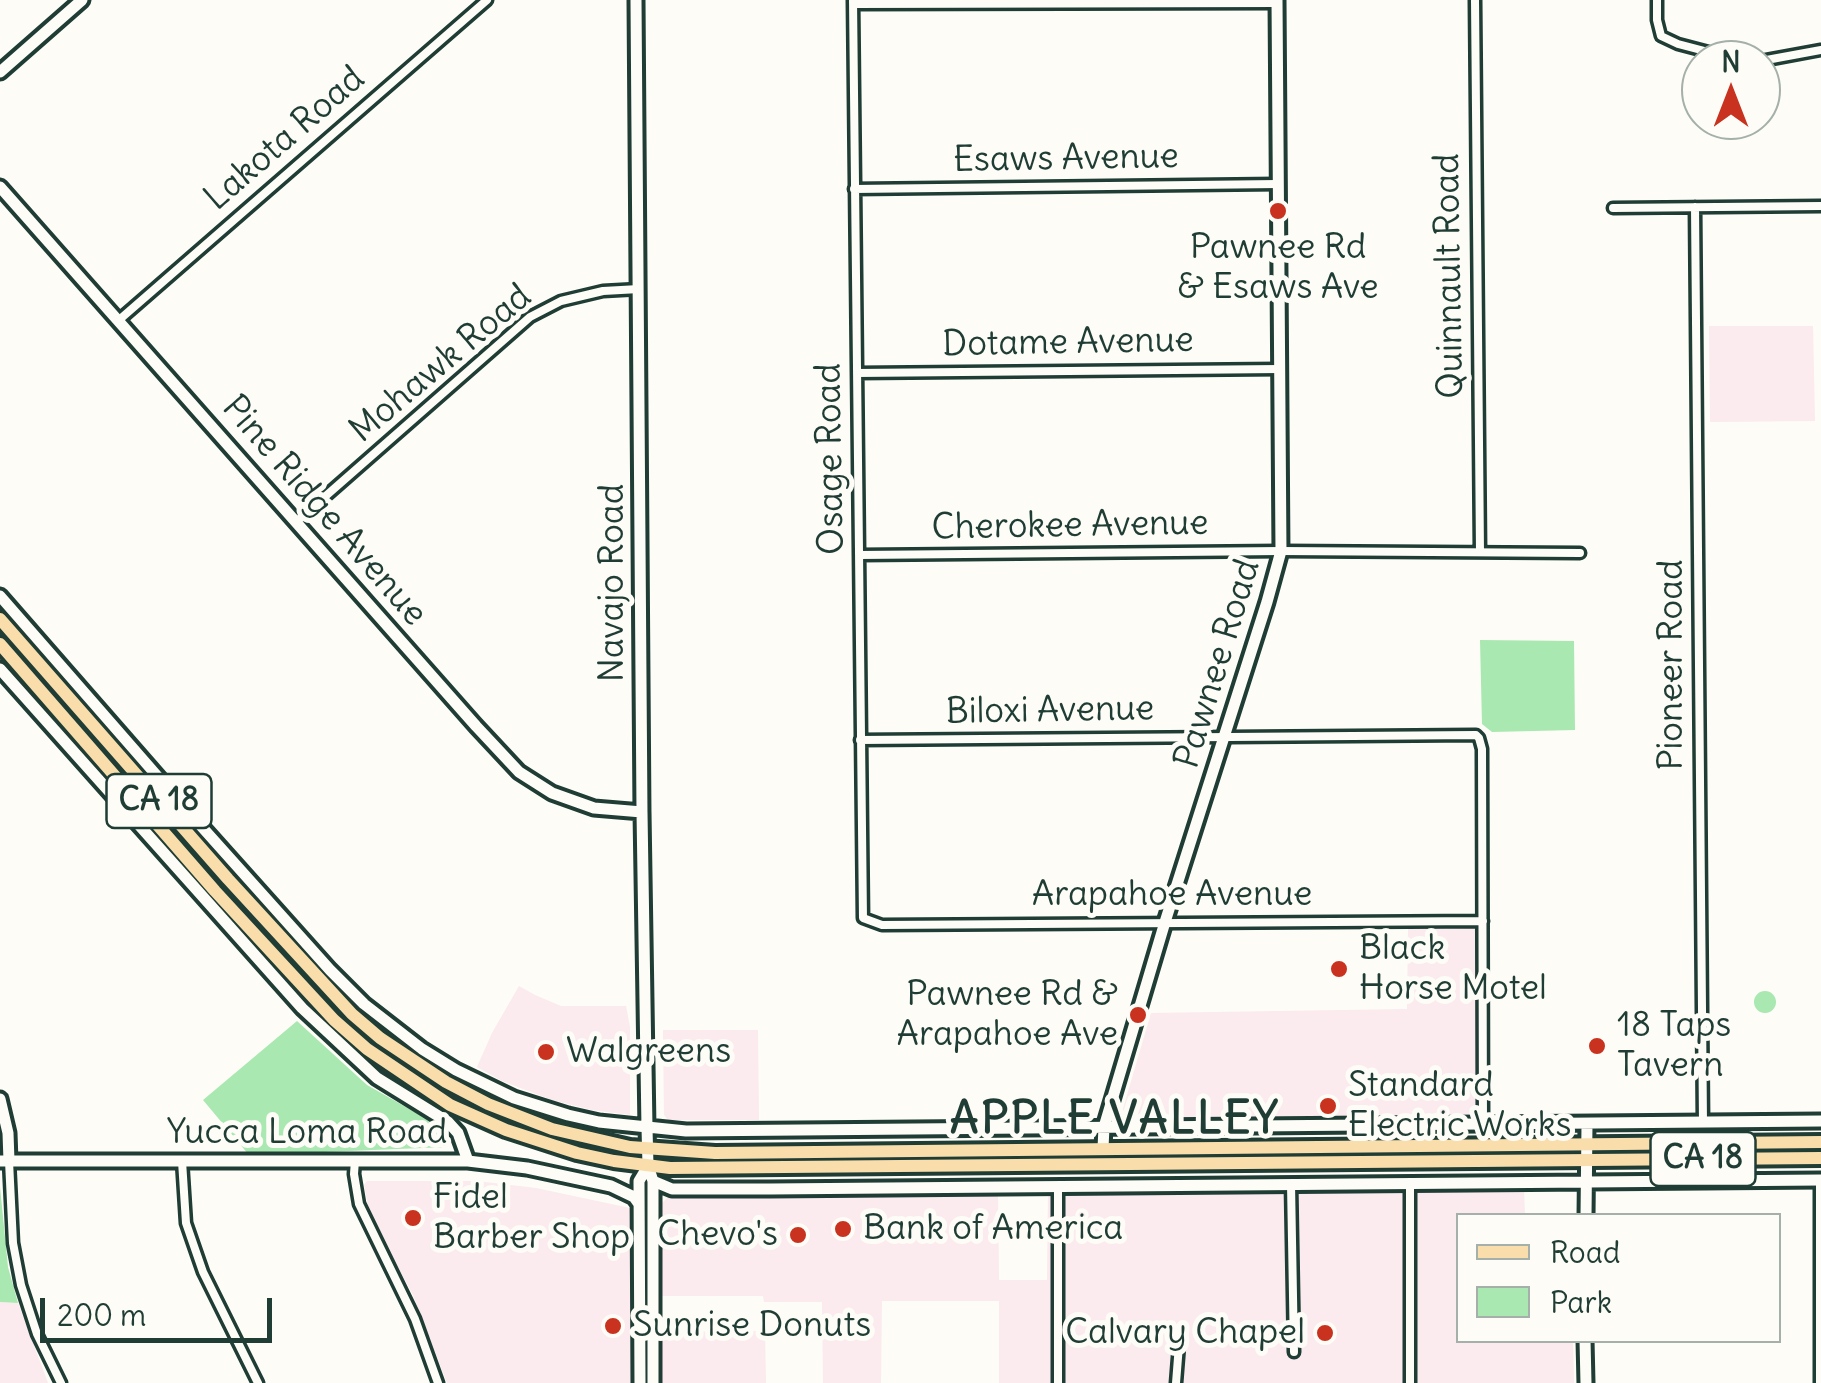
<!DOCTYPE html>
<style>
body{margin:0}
#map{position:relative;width:1821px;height:1383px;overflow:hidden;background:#fdfcf7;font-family:Delius,sans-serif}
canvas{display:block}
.legend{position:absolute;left:1456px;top:1213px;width:325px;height:130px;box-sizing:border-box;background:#fdfcf7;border:2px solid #a4b0a9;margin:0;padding:12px 18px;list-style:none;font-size:30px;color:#1f3d34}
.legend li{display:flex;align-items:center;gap:20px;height:50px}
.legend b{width:50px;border:2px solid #a4b0a9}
.north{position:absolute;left:1681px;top:40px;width:100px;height:100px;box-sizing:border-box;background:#fdfcf7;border:2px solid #a4b0a9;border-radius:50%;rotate:0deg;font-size:28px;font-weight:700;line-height:40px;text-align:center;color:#1f3d34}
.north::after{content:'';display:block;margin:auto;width:35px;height:45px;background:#c8321e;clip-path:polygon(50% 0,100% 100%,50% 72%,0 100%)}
.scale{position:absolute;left:40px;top:1298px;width:232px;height:45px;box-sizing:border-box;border:5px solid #1f3d34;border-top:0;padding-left:12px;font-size:30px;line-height:35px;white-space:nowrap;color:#1f3d34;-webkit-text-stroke:8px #fdfcf7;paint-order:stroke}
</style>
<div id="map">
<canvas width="1821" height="1383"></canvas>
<ul class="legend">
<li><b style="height:12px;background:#f9ddab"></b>Road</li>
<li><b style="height:28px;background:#a9e8b0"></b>Park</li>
</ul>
<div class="north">N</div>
<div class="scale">200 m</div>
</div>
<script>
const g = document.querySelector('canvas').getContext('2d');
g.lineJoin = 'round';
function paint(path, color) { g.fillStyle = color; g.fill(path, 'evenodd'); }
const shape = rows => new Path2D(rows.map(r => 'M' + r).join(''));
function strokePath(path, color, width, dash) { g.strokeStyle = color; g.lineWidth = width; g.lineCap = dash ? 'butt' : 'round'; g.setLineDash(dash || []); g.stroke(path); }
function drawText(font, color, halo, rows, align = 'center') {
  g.font = font + ' Delius,sans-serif'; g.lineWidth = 10; g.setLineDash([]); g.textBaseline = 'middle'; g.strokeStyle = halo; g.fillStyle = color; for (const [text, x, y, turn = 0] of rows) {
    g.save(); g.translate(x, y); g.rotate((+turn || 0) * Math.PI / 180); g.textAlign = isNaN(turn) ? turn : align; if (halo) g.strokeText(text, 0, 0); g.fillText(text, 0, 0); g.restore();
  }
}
paint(shape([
 [1709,326,1813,326,1815,421,1710,422],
 [1477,928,1478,1118,1120,1119,1151,1013,1407,1009,1408,929],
 [519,986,535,995,561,1006,626,1006,630,1027,630,1115,592,1110,552,1100,502,1081,477,1067,492,1033],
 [663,1030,758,1030,759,1120,668,1120,664,1115],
 [367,1181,477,1181,536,1188,630,1208,632,1383,447,1383,413,1295,375,1224,368,1206,364,1185],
 [1405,1189,1404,1383,999,1383,999,1301,882,1301,881,1383,823,1383,822,1302,764,1302,763,1296,662,1296,661,1204,667,1198,998,1195,999,1280,1047,1280,1048,1193],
 [1414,1189,1524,1189,1525,1215,1458,1216,1458,1340,1573,1341,1574,1383,1414,1383],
 [0,1302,18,1303,48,1383,0,1383],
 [765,1331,766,1383,661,1383,661,1332]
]), '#fbeaee');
paint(shape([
 [1480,640,1574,641,1575,730,1492,732,1482,724],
 '1754 1002a11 11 0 1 1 22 0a11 11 0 1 1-22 0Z',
 [297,1021,367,1085,436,1124,447,1134,448,1147,249,1155,203,1100],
 [0,1187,8,1267,18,1303,0,1302]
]), '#a9e8b0');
const street = shape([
 [853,0,863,918,882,925,1483,921],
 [1475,0,1480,551],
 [1657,0,1657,20,1661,36,1678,44,1739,60],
 [853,4,1277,3],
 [1761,61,1821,50],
 [854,189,1278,184],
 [1695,207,1703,1123],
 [1613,208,1821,206],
 [119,320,487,0],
 [857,373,1280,369],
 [296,522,530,317,561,301,603,291,639,289],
 [860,555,1281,551,1580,553],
 [860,740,1476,735,1479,738,1482,749,1483,1125],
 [355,1160,354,1174,359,1204,415,1319,438,1383],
 [9,1161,13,1243,21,1285,37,1334,61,1383],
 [182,1161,186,1223,203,1272,258,1383],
 [1820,1180,1820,1383],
 [1291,1184,1294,1352],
 [1058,1187,1058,1383],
 [1176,1383,1179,1345],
 [1410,1383,1410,1184]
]);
const secondary = shape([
 [636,0,642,812,647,1128,648,1166,653,1181,653,1383],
 [0,72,82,0],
 [0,187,476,726,519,772,552,793,594,808,642,812],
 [0,596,193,817,330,970,364,1004,422,1049,456,1070,514,1098,568,1115,599,1122,686,1131,1821,1121],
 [0,669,302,1008,377,1078,448,1122,458,1133,468,1161],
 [0,1099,8,1133,9,1161],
 [1103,1148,1104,1127,1165,922,1267,602,1281,551,1277,0],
 [0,1161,468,1161,527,1168,611,1186,634,1197,639,1204],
 [653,1181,672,1189,770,1189,1821,1180],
 [1586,1216,1587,1124],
 [1585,1340,1586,1383],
 [640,1383,639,1181,648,1166]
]);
const primary = shape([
 [0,619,228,879,352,1014,380,1038,446,1082,488,1104,552,1129,630,1147,715,1153,1821,1142],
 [0,644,215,891,334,1020,367,1049,450,1105,506,1130,577,1153,614,1161,670,1168,1821,1158]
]);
strokePath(street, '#1f3d34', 15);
strokePath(secondary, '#1f3d34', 19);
strokePath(primary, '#1f3d34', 20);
strokePath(street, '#fdfcf7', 8);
strokePath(secondary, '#fdfcf7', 11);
strokePath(primary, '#f9ddab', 12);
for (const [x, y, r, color] of [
 [1278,211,10,"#c8321e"],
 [1339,969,10,"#c8321e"],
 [1138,1015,10,"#c8321e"],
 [1597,1046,10,"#c8321e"],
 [546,1052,10,"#c8321e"],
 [1328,1106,10,"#c8321e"],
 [413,1218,10,"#c8321e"],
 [843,1229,10,"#c8321e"],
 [798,1235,10,"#c8321e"],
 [613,1326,10,"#c8321e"],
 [1325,1333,10,"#c8321e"]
]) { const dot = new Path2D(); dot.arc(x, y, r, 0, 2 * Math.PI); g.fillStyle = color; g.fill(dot); strokePath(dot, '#fdfcf7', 4); }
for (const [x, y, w] of [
 [159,801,105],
 [1703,1159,105]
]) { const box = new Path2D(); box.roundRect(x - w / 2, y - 27, w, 54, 8); g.fillStyle = '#fdfcf7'; g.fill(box); strokePath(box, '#1f3d34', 2.5); }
drawText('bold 32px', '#1f3d34', null, [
 ["CA 18",159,801],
 ["CA 18",1703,1159]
]);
drawText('35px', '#1f3d34', '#fdfcf7', [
 ["Lakota Road",285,139,-41],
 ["Esaws Avenue",1066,159,-1],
 ["Quinnault Road",1450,276,-91],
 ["Dotame Avenue",1068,343,-1],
 ["Mohawk Road",441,364,-40],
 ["Osage Road",831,459,-91],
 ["Pine Ridge Avenue",324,511,49],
 ["Cherokee Avenue",1070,526,-1],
 ["Navajo Road",613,583,-90],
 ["Pawnee Road",1218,664,-73],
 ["Pioneer Road",1672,665,-90],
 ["Biloxi Avenue",1050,711,-1],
 ["Arapahoe Avenue",1172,895],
 ["Yucca Loma Road",307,1133]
]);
drawText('35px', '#1f3d34', '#fdfcf7', [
 ["Pawnee Rd",1278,248,"center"],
 ["& Esaws Ave",1278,288,"center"],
 ["Black",1359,949],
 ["Horse Motel",1359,989],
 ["Pawnee Rd &",1118,995,"right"],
 ["Arapahoe Ave",1118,1035,"right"],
 ["18 Taps",1617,1026],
 ["Tavern",1617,1066],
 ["Walgreens",566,1052],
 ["Standard",1348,1086],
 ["Electric Works",1348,1126],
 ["Fidel",433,1198],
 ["Barber Shop",433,1238],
 ["Bank of America",863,1229],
 ["Chevo's",778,1235,"right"],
 ["Sunrise Donuts",633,1326],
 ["Calvary Chapel",1305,1333,"right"]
], 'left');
g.letterSpacing = '2.5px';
drawText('bold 45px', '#1f3d34', '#fdfcf7', [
 ["APPLE VALLEY",1115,1120]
]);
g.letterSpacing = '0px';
</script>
